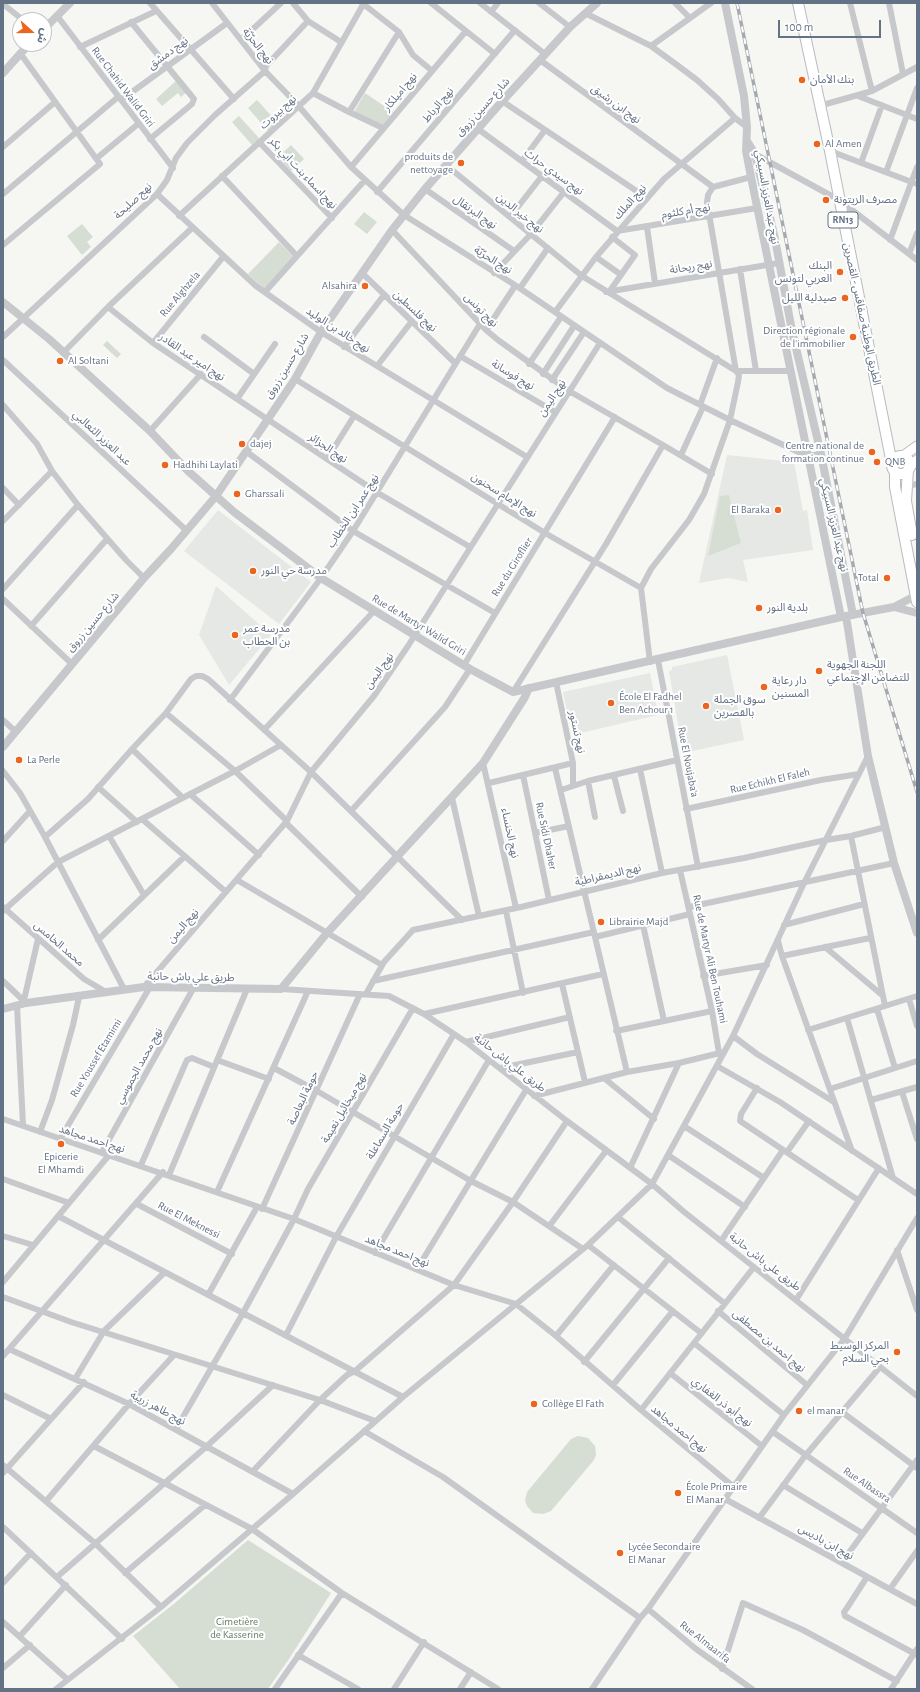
<!DOCTYPE html>
<meta charset="utf-8">
<style>
body{margin:0}
#map{position:relative;width:920px;height:1692px;overflow:hidden;background:#f6f6f2;font-family:"Alegreya Sans","Noto Sans Arabic",sans-serif}
canvas{display:block}
.frame{position:absolute;inset:0;border:4px solid #647285;pointer-events:none}
.north{position:absolute;left:12px;top:12px;width:40px;height:40px;box-sizing:border-box;background:#fff;border:1px solid #c1c7ce;border-radius:50%;rotate:111deg;font-size:11px;font-weight:700;line-height:16px;text-align:center;color:#647285}
.north::after{content:'';display:block;margin:auto;width:14px;height:18px;background:#eb651e;clip-path:polygon(50% 0,100% 100%,50% 72%,0 100%)}
.scale{position:absolute;left:778px;top:20px;width:103px;height:18px;box-sizing:border-box;border:2px solid #647285;border-top:0;padding-left:5px;font-size:12px;line-height:14px;white-space:nowrap;color:#647285;-webkit-text-stroke:3px #fff;paint-order:stroke}
</style>
<div id="map">
<canvas width="920" height="1692"></canvas>
<div class="frame"></div>
<div class="north">ش</div>
<div class="scale">100 m</div>
</div>
<script>
const g = document.querySelector('canvas').getContext('2d');
g.lineJoin = 'round';
function paint(path, color) { g.fillStyle = color; g.fill(path, 'evenodd'); }
const shape = rows => new Path2D(rows.map(r => 'M' + r).join(''));
function strokePath(path, color, width, dash) { g.strokeStyle = color; g.lineWidth = width; g.lineCap = dash ? 'butt' : 'round'; g.setLineDash(dash || []); g.stroke(path); }
function drawText(font, color, halo, rows, align = 'center') {
  g.font = font + ' "Alegreya Sans","Noto Sans Arabic",sans-serif'; g.lineWidth = 4; g.setLineDash([]); g.textBaseline = 'middle'; g.strokeStyle = halo; g.fillStyle = color; for (const [text, x, y, turn = 0] of rows) {
    g.save(); g.translate(x, y); g.rotate((+turn || 0) * Math.PI / 180); g.textAlign = isNaN(turn) ? turn : align; if (halo) g.strokeText(text, 0, 0); g.fillText(text, 0, 0); g.restore();
  }
}
paint(shape([
 [727,455,794,462,803,511,807,510,813,550,743,560,748,582,728,578,699,583],
 [218,510,311,582,279,624,184,551],
 [216,586,271,635,229,685,199,635],
 [727,655,744,740,683,753,669,671,672,670,672,667],
 [650,673,658,715,572,735,563,692]
]), '#e6e8e6');
paint(shape([
 [177,80,187,92,181,97,178,93,162,106,156,99],
 [365,93,393,112,383,125,354,112],
 [257,100,277,122,268,131,248,108],
 [239,116,259,138,252,145,232,122],
 [291,145,304,159,291,171,278,157],
 [364,212,377,222,367,234,354,224],
 [82,224,93,237,87,242,91,247,82,255,67,236],
 [279,242,294,257,264,289,248,274],
 [107,341,121,354,117,358,103,345],
 [729,495,741,543,708,556,720,496],
 [578,1436,588,1438,595,1446,596,1455,594,1460,551,1511,543,1514,533,1513,527,1506,525,1501,527,1492,571,1439],
 [248,1540,331,1593,289,1659,268,1689,180,1689,133,1636,175,1603]
]), '#d6ded3');
const secondary = shape([
 [903,456,917,446],
 [909,468,917,460]
]);
const primary = shape([
 [798,3,830,151,892,464],
 '892 465a9 9 0 1 1 18 0a9 9 0 1 1-18 0Z',
 [908,470,906,501,912,535],
 [895,472,895,487,917,602]
]);
strokePath(secondary, '#babdc2', 11);
strokePath(primary, '#b8bbc0', 12);
strokePath(shape([
 [150,3,234,99],
 [212,3,265,71,296,103,351,167,404,215,518,287,667,388,730,420,807,456,821,454],
 [293,3,308,21,341,42],
 [362,3,399,32,413,55,431,70],
 [431,3,495,54],
 [480,3,545,54],
 [539,3,570,27],
 [675,3,690,18],
 [850,3,872,91],
 [889,3,903,74],
 [3,4,23,20],
 [491,12,498,3],
 [585,13,651,46,677,65,697,80,718,99,735,118,747,127],
 [58,17,173,168],
 [131,22,194,99,192,104,150,139],
 [241,40,281,3],
 [651,46,711,3],
 [80,47,156,11],
 [540,60,713,187,708,195,707,202,736,371,739,375,738,382,730,420,704,494,689,520,651,569,641,588],
 [313,93,349,112,399,32],
 [858,96,917,119],
 [121,100,227,23],
 [502,101,647,198],
 [819,106,872,91,917,67],
 [349,112,383,128],
 [478,129,617,231],
 [259,142,332,218],
 [3,147,55,102],
 [830,151,917,184],
 [753,153,839,200,917,260],
 [97,158,138,124],
 [522,161,545,130],
 [861,163,882,105],
 [446,165,582,276,736,371,791,371],
 [351,167,466,31],
 [886,172,917,88],
 [222,176,297,256],
 [713,187,751,177],
 [425,189,514,251],
 [377,192,515,30],
 [3,194,118,97],
 [157,194,256,286,321,332,527,457],
 [179,216,313,93,364,3],
 [510,217,542,176],
 [647,227,655,283],
 [392,230,486,330,498,340,569,391,663,445,606,544,513,692],
 [617,231,757,208],
 [890,240,917,167],
 [3,245,100,164,20,53],
 [909,254,917,233],
 [596,257,620,274],
 [740,269,756,371],
 [362,273,455,363],
 [494,273,531,234,564,192],
 [520,288,548,248],
 [265,292,365,180],
 [606,292,779,263],
 [609,292,635,255,612,237],
 [108,307,153,343,378,493,470,547],
 [555,312,596,257,664,179,735,118],
 [486,330,515,286],
 [3,337,157,194,167,180,176,158,187,143,215,115,265,71,266,66,308,21],
 [204,337,254,374],
 [153,343,223,257],
 [344,347,384,295],
 [64,352,108,307,192,228],
 [460,356,555,412],
 [3,360,187,531],
 [529,364,561,317],
 [377,366,412,321],
 [543,374,574,326],
 [295,379,545,533,641,588,650,662],
 [552,380,584,332],
 [237,399,275,344],
 [3,405,37,444,52,471],
 [700,405,717,358],
 [150,431,201,374],
 [663,445,712,474],
 [247,452,353,531,495,613],
 [681,455,703,407],
 [327,459,354,416],
 [907,486,917,484],
 [3,488,19,505],
 [3,521,52,471,78,505,126,560,144,578],
 [3,589,78,505],
 [3,599,72,664],
 [31,626,107,539],
 [658,660,698,867],
 [464,665,615,417],
 [556,682,573,763,573,786],
 [230,700,321,578,353,531,480,324],
 [166,713,235,771,287,821],
 [3,720,16,732],
 [264,730,374,611],
 [132,749,183,798],
 [483,763,516,908],
 [555,768,627,1072],
 [640,769,662,873],
 [3,771,20,793,45,837,124,989],
 [523,775,549,900],
 [614,776,623,811],
 [588,781,595,817],
 [489,783,573,763],
 [98,787,137,822],
 [561,790,588,781,677,760],
 [190,794,259,855],
 [452,798,479,916],
 [686,809,821,780,859,774],
 [351,811,445,707,470,669],
 [142,819,226,892],
 [286,823,362,897],
 [535,833,569,826],
 [109,836,144,895],
 [851,836,885,1006],
 [45,837,88,799,133,748,166,713,191,679,196,676,202,676,208,679,311,772,462,920],
 [3,841,30,811],
 [680,870,712,1011,719,1053],
 [237,880,382,965],
 [3,907,84,979,106,992],
 [689,907,894,863],
 [3,911,58,862,235,771,281,745],
 [506,911,523,993],
 [643,925,664,1021],
 [784,925,864,904],
 [595,937,690,914],
 [98,940,185,856],
 [778,941,782,956,852,1151],
 [825,947,882,995],
 [782,956,870,938],
 [703,976,767,965],
 [3,981,25,1002],
 [373,981,594,932],
 [562,984,585,1082],
 [144,987,287,821,311,772,374,696,408,646,600,343],
 [281,989,389,996,424,1014,466,1042,567,1121,652,1184,683,1211,917,1396],
 [366,994,384,962,413,930,521,907,662,873,744,858,826,840,851,836,886,827],
 [909,999,917,1026],
 [24,1000,38,939],
 [17,1006,23,1125],
 [877,1009,895,1068],
 [424,1014,603,974],
 [847,1018,893,1178],
 [808,1030,917,996],
 [616,1031,712,1011],
 [733,1036,757,1054,834,1102],
 [466,1042,570,1017],
 [217,1060,269,1079],
 [717,1066,780,1102,917,1194],
 [274,1068,317,1091,471,1181,513,1202,583,1249],
 [501,1068,578,1052],
 [604,1078,654,1119],
 [757,1088,741,1114,740,1121,858,1200],
 [830,1089,917,1061],
 [902,1092,917,1139],
 [534,1096,627,1072,679,1063,724,1052],
 [871,1100,917,1087],
 [3,1119,294,1219,454,1285,516,1304,556,1336,641,1410,734,1487],
 [684,1126,764,1178],
 [40,1132,52,1100,73,1025,79,997],
 [60,1139,150,987],
 [102,1152,193,989],
 [787,1152,809,1121],
 [668,1155,745,1207],
 [141,1165,187,1060,192,1058,214,1067],
 [630,1168,679,1063],
 [169,1175,247,989],
 [3,1179,69,1203],
 [217,1192,308,991],
 [137,1204,232,1254],
 [262,1209,360,994],
 [58,1216,403,1397],
 [618,1217,724,1303],
 [550,1225,606,1151],
 [3,1236,33,1245],
 [721,1241,783,1150],
 [588,1245,701,1333],
 [897,1250,917,1310],
 [375,1253,489,1060],
 [417,1269,526,1090],
 [3,1282,110,1154],
 [208,1295,257,1207],
 [3,1297,71,1322,320,1400,375,1421],
 [796,1300,879,1168],
 [718,1311,807,1385],
 [286,1335,336,1237,454,1034],
 [556,1336,614,1265],
 [694,1343,784,1415],
 [9,1349,129,1404,293,1494],
 [3,1356,163,1172],
 [584,1362,669,1258],
 [670,1373,762,1446],
 [75,1379,104,1331,164,1273],
 [613,1385,673,1311],
 [3,1395,51,1419],
 [641,1410,754,1267],
 [842,1412,917,1468],
 [176,1429,243,1313,294,1219,308,1189,413,1008],
 [364,1431,443,1477,640,1618],
 [773,1432,917,1533],
 [94,1446,252,1529,342,1593,498,1689],
 [3,1465,96,1544,161,1607],
 [253,1471,320,1400,347,1375,355,1371,454,1285,513,1202,567,1121],
 [3,1473,84,1382],
 [783,1485,862,1533],
 [725,1499,917,1604],
 [47,1500,129,1404,174,1355],
 [759,1518,805,1456,880,1367],
 [3,1527,122,1639],
 [842,1562,917,1460],
 [125,1573,205,1505],
 [57,1577,207,1446,273,1385],
 [867,1577,847,1608,844,1612,845,1616,917,1655],
 [3,1583,31,1553],
 [890,1589,917,1551],
 [648,1609,696,1649,752,1689],
 [3,1622,67,1679],
 [20,1636,66,1585],
 [298,1655,358,1689],
 [3,1668,30,1645],
 [722,1669,743,1603,803,1630,897,1681],
 [56,1689,161,1607,293,1494,403,1397,588,1245,652,1184,733,1036,804,883,868,756],
 [275,1689,342,1593],
 [394,1689,424,1642],
 [460,1689,471,1672],
 [592,1689,640,1618,648,1609,784,1415,845,1338,917,1218],
 [891,1689,917,1649]
]), '#c6c8cc', 6);
strokePath(shape([
 [725,3,744,96,747,127,746,151,751,177,841,617],
 [44,29,70,3],
 [3,73,29,44],
 [747,141,755,154,775,239,792,331,821,454,853,615],
 [3,302,49,339,150,431,188,471,234,512,321,578,470,669,513,692,841,617,894,607,917,613],
 [894,607,917,595],
 [846,616,868,756,894,863,917,933],
 [3,747,144,578,171,549,216,496,295,379,321,332,392,230,425,189,497,107,570,27,597,3],
 [3,1009,26,1003,144,987,281,989,327,933,483,763,525,697,529,688]
]), '#c6c8cc', 8);
strokePath(secondary, '#fff', 9);
strokePath(primary, '#fff', 10);
const rail = shape([
 [737,3,863,613,917,792]
]);
strokePath(rail, '#a5aab1', 3.5);
strokePath(rail, '#fff', 2, [6]);
for (const [x, y, r, color] of [
 [802,80,4,"#eb651e"],
 [817,144,4,"#eb651e"],
 [461,163,4,"#eb651e"],
 [826,200,4,"#eb651e"],
 [840,272,4,"#eb651e"],
 [365,286,4,"#eb651e"],
 [845,298,4,"#eb651e"],
 [853,337,4,"#eb651e"],
 [60,361,4,"#eb651e"],
 [242,444,4,"#eb651e"],
 [872,452,4,"#eb651e"],
 [877,462,4,"#eb651e"],
 [165,465,4,"#eb651e"],
 [237,494,4,"#eb651e"],
 [778,510,4,"#eb651e"],
 [253,571,4,"#eb651e"],
 [887,578,4,"#eb651e"],
 [759,608,4,"#eb651e"],
 [235,635,4,"#eb651e"],
 [819,671,4,"#eb651e"],
 [764,687,4,"#eb651e"],
 [611,703,4,"#eb651e"],
 [706,706,4,"#eb651e"],
 [19,760,4,"#eb651e"],
 [601,922,4,"#eb651e"],
 [61,1144,4,"#eb651e"],
 [897,1352,4,"#eb651e"],
 [534,1404,4,"#eb651e"],
 [799,1411,4,"#eb651e"],
 [678,1493,4,"#eb651e"],
 [620,1553,4,"#eb651e"]
]) { const dot = new Path2D(); dot.arc(x, y, r, 0, 2 * Math.PI); g.fillStyle = color; g.fill(dot); strokePath(dot, '#fff', 1.5); }
for (const [x, y, w] of [
 [843,220,30]
]) { const box = new Path2D(); box.roundRect(x - w / 2, y - 8, w, 16, 3); g.fillStyle = '#fff'; g.fill(box); strokePath(box, '#647285', 1); }
drawText('bold 10px', '#647285', null, [
 ["RN13",843,220]
]);
drawText('11px', '#647285', '#fff', [
 ["نهج الحرّيّة",258,46,52],
 ["نهج دمشق",168,53,-36],
 ["Rue Chahid Walid Griri",123,87,53],
 ["نهج اميلكار",400,92,-50],
 ["نهج ابن رشيق",616,104,36],
 ["نهج الرباط",438,105,-50],
 ["شارع حسين زروق",483,107,-48],
 ["نهج بيروت",278,112,-42],
 ["نهج سيدي حراث",554,172,36],
 ["نهج اسماء بنت ابي بكر",303,173,47],
 ["نهج عبد العزيز السبيكي",767,197,80],
 ["نهج صليحة",133,201,-43],
 ["نهج الملك",630,202,-48],
 ["نهج أم كلثوم",686,211,-9],
 ["نهج البرتقال",475,212,35],
 ["نهج خير الدين",520,213,39],
 ["نهج الحرّيّة",493,260,32],
 ["نهج ريحانة",691,267,-9],
 ["Rue Alghzela",180,294,-50],
 ["نهج تونس",481,310,45],
 ["نهج فلسطين",415,311,43],
 ["الطريق الوطنية صفاقس - القصرين",862,314,78],
 ["نهج خالد بن الوليد",338,330,33],
 ["نهج امير عبد القادر",192,357,34],
 ["شارع حسين زروق",287,366,-59],
 ["نهج فوسانة",513,375,31],
 ["نهج اليمن",552,398,-57],
 ["عبد العزيز الثعالبي",102,438,43],
 ["نهج الجزائر",328,448,34],
 ["نهج الإمام سحنون",504,495,32],
 ["نهج عمر ابن الخطاب",353,511,-57],
 ["نهج عبد العزيز السبيكي",834,525,77],
 ["Rue du Giroflier",512,567,-58],
 ["شارع حسين زروق",93,622,-50],
 ["Rue de Martyr Walid Griri",419,625,31],
 ["نهج اليمن",379,671,-55],
 ["نهج تستور",577,732,78],
 ["Rue El Noujaba'a",688,762,79],
 ["Rue Echikh El Faleh",770,781,-13],
 ["نهج الخنساء",510,833,78],
 ["Rue Sidi Dhaher",546,836,78],
 ["نهج الديمقراطية",608,875,-13],
 ["نهج اليمن",183,926,-49],
 ["محمد الخامس",59,944,41],
 ["Rue de Martyr Ali Ben Touhami",710,959,78],
 ["طريق علي باش حانبة",191,977,1],
 ["Rue Youssef Etamimi",96,1058,-59],
 ["طريق علي باش حانبة",510,1063,38],
 ["نهج محمد الجموسي",139,1066,-61],
 ["حومة البعاصة",303,1098,-65],
 ["نهج ميخائيل نعيمة",344,1108,-60],
 ["حومة السماعلة",385,1131,-60],
 ["نهج احمد مجاهد",92,1139,18],
 ["Rue El Meknessi",189,1220,27],
 ["نهج احمد مجاهد",397,1251,22],
 ["طريق علي باش حانبة",765,1262,38],
 ["نهج احمد بن مصطفى",769,1341,40],
 ["نهج أبو ذر الغفاري",722,1402,38],
 ["نهج طاهر زريبة",158,1408,28],
 ["نهج احمد مجاهد",679,1429,39],
 ["Rue Albassra",867,1485,34],
 ["نهج ابن باديس",826,1542,29],
 ["Rue Almaarifa",705,1642,38]
]);
drawText('11px', '#647285', '#fff', [
 ["بنك الأمان",810,80],
 ["Al Amen",825,144],
 ["produits de",453,157,"right"],
 ["nettoyage",453,170,"right"],
 ["مصرف الزيتونة",834,200],
 ["البنك",832,266,"right"],
 ["العربي لتونس",832,279,"right"],
 ["Alsahira",357,286,"right"],
 ["صيدلية الليل",837,298,"right"],
 ["Direction régionale",845,331,"right"],
 ["de l'immobilier",845,344,"right"],
 ["Al Soltani",68,361],
 ["dajej",250,444],
 ["Centre national de",864,446,"right"],
 ["formation continue",864,459,"right"],
 ["QNB",885,462],
 ["Hadhihi Laylati",173,465],
 ["Gharssali",245,494],
 ["El Baraka",770,510,"right"],
 ["مدرسة حي النور",261,571],
 ["Total",879,578,"right"],
 ["بلدية النور",767,608],
 ["مدرسة عمر",243,629],
 ["بن الخطاب",243,642],
 ["اللجنة الجهوية",827,665],
 ["للتضامن الإجتماعي",827,678],
 ["دار رعاية",772,681],
 ["المسنين",772,694],
 ["École El Fadhel",619,697],
 ["Ben Achour 1",619,710],
 ["سوق الجملة",714,700],
 ["بالقصرين",714,713],
 ["La Perle",27,760],
 ["Librairie Majd",609,922],
 ["Epicerie",61,1157,"center"],
 ["El Mhamdi",61,1170,"center"],
 ["المركز الوسيط",889,1346,"right"],
 ["بحي السلام",889,1359,"right"],
 ["Collège El Fath",542,1404],
 ["el manar",807,1411],
 ["École Primaire",686,1487],
 ["El Manar",686,1500],
 ["Lycée Secondaire",628,1547],
 ["El Manar",628,1560]
], 'left');
drawText('11px', '#657c63', '#fff', [
 ["Cimetière",237,1622],
 ["de Kasserine",237,1635]
]);
</script>
